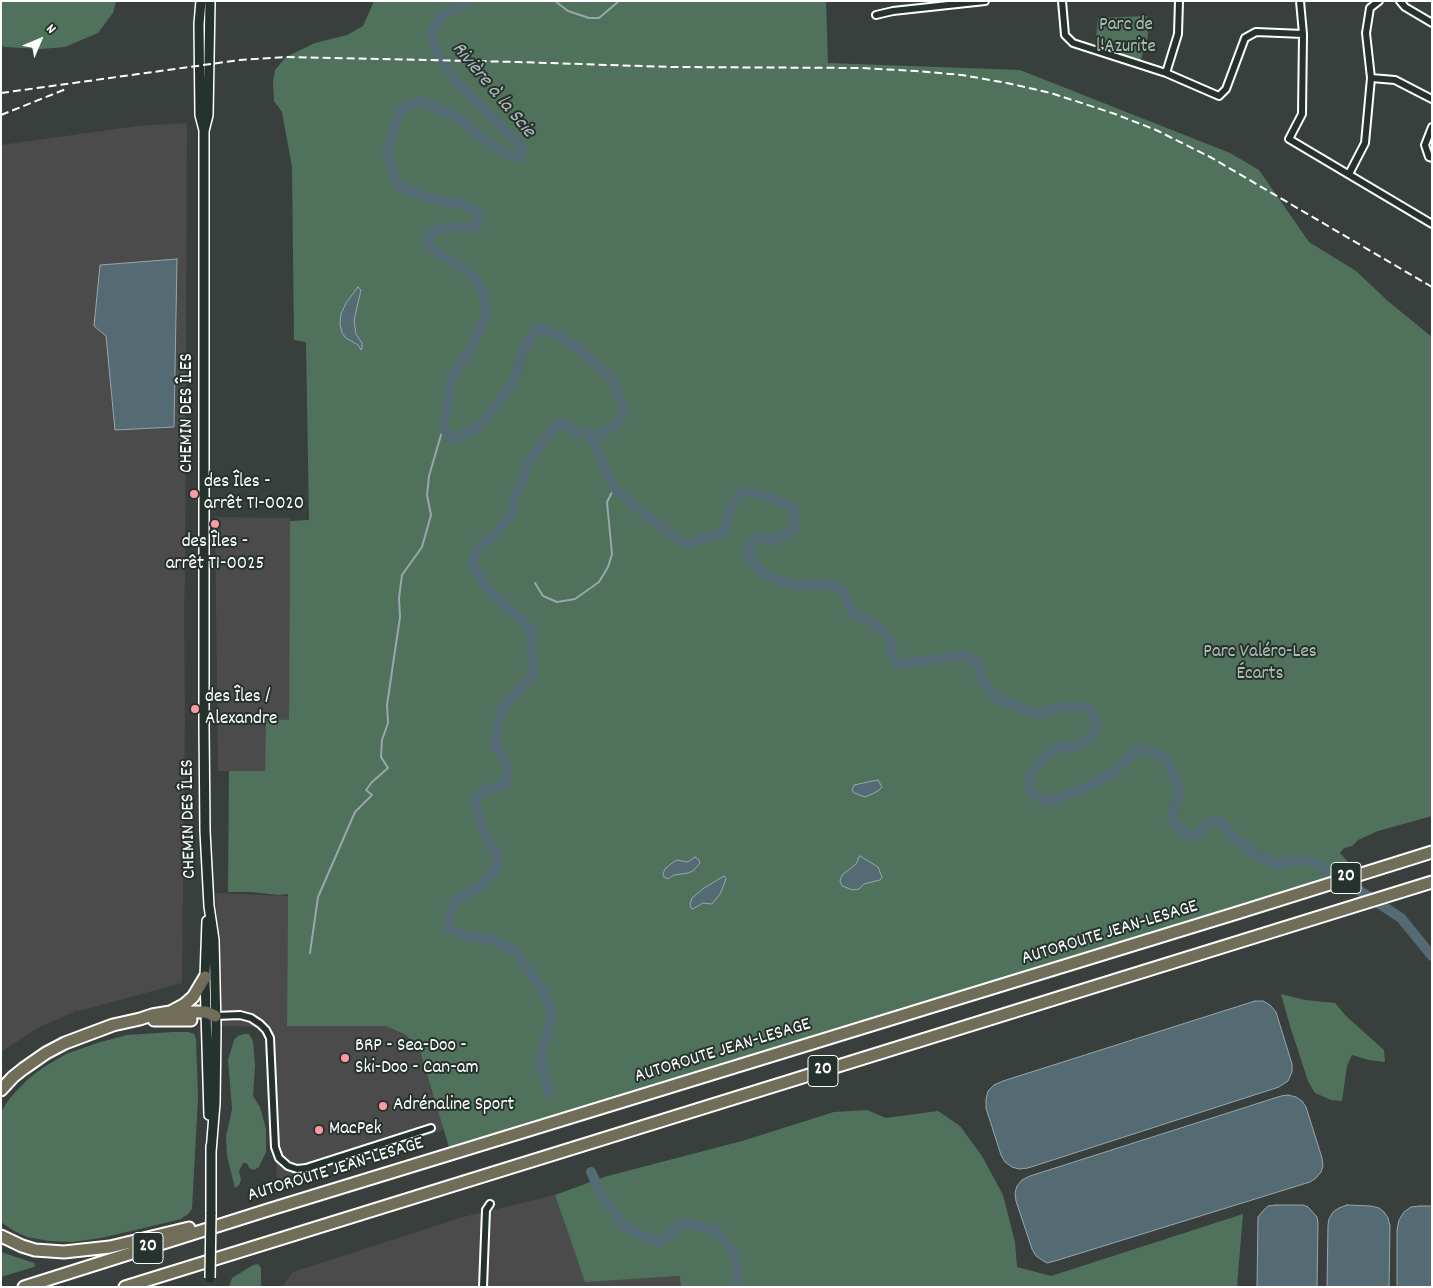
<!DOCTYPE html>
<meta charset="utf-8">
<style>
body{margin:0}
#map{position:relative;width:1433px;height:1288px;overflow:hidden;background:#393f3c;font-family:Dekko,sans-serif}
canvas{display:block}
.frame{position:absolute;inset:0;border:2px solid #fff;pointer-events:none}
.north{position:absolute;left:15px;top:15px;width:50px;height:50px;-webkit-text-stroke:4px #26332d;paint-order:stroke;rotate:45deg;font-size:14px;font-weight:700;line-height:20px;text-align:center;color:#fff}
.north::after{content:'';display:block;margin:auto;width:18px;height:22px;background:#fff;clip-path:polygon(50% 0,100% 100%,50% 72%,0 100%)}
</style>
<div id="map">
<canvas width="1433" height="1288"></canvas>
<div class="frame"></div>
<div class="north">N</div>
</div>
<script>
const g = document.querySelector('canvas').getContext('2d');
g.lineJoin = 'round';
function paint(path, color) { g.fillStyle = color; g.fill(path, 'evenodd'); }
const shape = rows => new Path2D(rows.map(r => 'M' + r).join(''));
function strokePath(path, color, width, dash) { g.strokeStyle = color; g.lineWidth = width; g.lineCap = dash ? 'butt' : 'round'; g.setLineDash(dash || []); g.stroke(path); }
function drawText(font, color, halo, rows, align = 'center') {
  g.font = font + ' Dekko,sans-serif'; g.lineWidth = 4; g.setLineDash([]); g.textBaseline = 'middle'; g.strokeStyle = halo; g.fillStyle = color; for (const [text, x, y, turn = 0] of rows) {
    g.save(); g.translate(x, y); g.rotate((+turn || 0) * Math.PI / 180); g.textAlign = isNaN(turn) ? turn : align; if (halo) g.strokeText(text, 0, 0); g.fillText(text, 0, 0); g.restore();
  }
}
paint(shape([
 [187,123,185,580,184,610,185,714,182,983,79,1011,78,1010,36,1029,1,1052,1,145,137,126],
 [215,517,290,518,289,771,218,771],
 [216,893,288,896,287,1026,386,1026,406,1035,420,1051,444,1130,277,1182,271,1027,220,1026],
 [555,1195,585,1281,681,1276,681,1287,282,1287,293,1272,463,1217]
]), '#4a4b4a');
paint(shape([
 [1,1,116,1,113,13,98,33,65,47,41,49,5,47,1,45],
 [374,1,826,1,828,63,1020,70,1230,153,1259,170,1309,242,1356,271,1389,302,1432,337,1432,816,1378,831,1358,840,1352,846,1344,848,1340,853,1359,874,451,1154,420,1051,406,1035,386,1026,287,1026,288,894,279,895,251,892,228,892,229,771,265,771,266,719,289,720,290,521,309,520,306,342,294,340,292,167,282,112,274,101,273,81,275,70,286,57,315,43,347,35,363,26],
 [1147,16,1148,36,1140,63,1095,48,1098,18],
 [1281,994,1305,1000,1335,1003,1346,1016,1384,1050,1385,1062,1369,1060,1352,1055,1347,1066,1342,1101,1331,1100,1315,1093,1308,1081,1290,1026],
 [173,1032,188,1032,194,1034,196,1039,198,1098,192,1209,188,1214,181,1219,144,1228,101,1238,72,1242,49,1241,27,1237,14,1231,1,1222,1,1112,10,1098,28,1079,44,1067,66,1054,97,1043,127,1035],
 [244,1034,249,1034,253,1041,255,1065,253,1096,260,1107,266,1129,266,1152,259,1167,254,1170,249,1168,247,1163,243,1163,239,1171,241,1180,239,1185,235,1188,227,1156,226,1135,228,1128,232,1109,228,1060,234,1040,238,1036],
 [867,1110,886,1118,938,1111,960,1126,982,1156,1003,1195,1015,1242,1017,1267,1051,1276,1243,1214,1237,1287,681,1287,680,1276,585,1282,555,1195,604,1177,742,1141,834,1112],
 [1,1252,34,1263,35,1265,34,1267,1,1277],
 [258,1264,261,1268,261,1287,229,1287,232,1278,253,1265]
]), '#50725d');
const water = shape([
 [177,259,174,427,115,430,106,336,94,326,100,265,177,259],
 [358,287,361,290,354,320,356,334,362,343,362,348,361,350,358,345,346,338,342,333,340,324,341,314,346,303,358,287],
 [878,780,882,787,878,791,872,794,865,797,854,793,852,790,854,785,878,780],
 [860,856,878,867,882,877,880,880,864,884,859,889,853,890,842,886,840,881,842,875,856,864,858,860,858,858,860,856],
 [695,857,699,860,700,863,693,871,688,873,674,875,668,879,664,877,663,873,666,868,672,863,677,860,688,862,695,857],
 [724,876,726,878,725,882,720,894,712,904,703,903,693,909,691,908,690,904,692,898,704,888,724,876],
 [1255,1001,1263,1001,1270,1005,1276,1012,1292,1064,1292,1072,1288,1081,1279,1087,1028,1168,1019,1169,1012,1167,1005,1162,1001,1155,986,1108,986,1099,988,1091,994,1085,1003,1081,1255,1001],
 [1288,1095,1296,1097,1302,1101,1306,1107,1322,1158,1323,1166,1321,1172,1316,1178,1310,1182,1055,1261,1047,1263,1042,1260,1036,1256,1032,1249,1016,1201,1015,1193,1017,1186,1022,1180,1030,1176,1281,1096,1288,1095],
 [1276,1205,1303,1205,1308,1207,1317,1217,1318,1223,1317,1287,1257,1287,1258,1217,1263,1211,1268,1206,1276,1205],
 [1347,1205,1371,1206,1379,1208,1384,1212,1388,1218,1390,1226,1389,1287,1327,1287,1328,1225,1329,1219,1333,1212,1339,1208,1347,1205],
 [1420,1206,1432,1206,1432,1287,1397,1287,1397,1230,1399,1220,1404,1212,1411,1207,1420,1206]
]);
paint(water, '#556b73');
strokePath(water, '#99a6ab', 1);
strokePath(shape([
 [555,1,568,11,589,18,599,18,619,1],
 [535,583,543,596,557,602,575,599,599,582,608,567,612,554,607,502,614,488],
 [310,953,318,897,355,812,372,795,366,790,372,782,388,768,381,757,382,740,388,723,387,705,400,617,399,598,402,575,422,547,431,515,427,495,429,476,443,428]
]), '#99a6ab', 2);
strokePath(shape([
 [469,1,442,15,431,32,436,51,452,77,524,149,518,158,500,151,455,116,421,101,400,110,387,153,399,187,429,198,462,204,479,215,479,222,474,227,440,228,429,235,429,247,456,263,476,279,484,296,486,314,473,345,452,377,443,428,452,440,479,426,512,385,523,352,536,329,551,332,580,349,612,379,625,410,617,424,599,436,577,431,559,423,547,436,527,465,524,478,515,494,511,515,493,536,475,551,473,567,487,588,531,629,533,675,502,708,494,742,508,769,506,784,485,790,474,800,483,831,498,856,495,870,480,886,456,900,449,915,448,927,466,937,491,939,516,952,542,989,552,1012,548,1033,540,1058,549,1093],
 [590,434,614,488,647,516,684,544,724,532,730,507,744,490,771,498,794,508,794,529,774,541,762,537,752,543,747,553,755,565,765,575,792,585,831,585,844,591,853,614,871,622,882,630,888,638,891,644,892,654,898,664,966,655,978,663,980,678,995,698,1038,714,1063,706,1090,708,1098,725,1086,742,1070,749,1060,745,1045,756,1029,776,1030,791,1047,802,1087,787,1113,773,1138,748,1166,758,1180,791,1171,818,1189,837,1199,833,1207,823,1220,821,1234,838,1260,858,1279,864,1295,860,1309,860,1351,885,1401,918,1432,956],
 [591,1172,603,1197,625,1227,659,1243,682,1223,715,1229,735,1254,738,1287]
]), '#556b73', 10);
const street = shape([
 [1062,1,1065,35,1073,43,1166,73,1219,96,1226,89,1245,38,1256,32,1303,34],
 [1300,1,1303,34,1302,114,1289,139,1432,224],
 [1400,1,1405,7,1432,23],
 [876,15,893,11,985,1],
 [1166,73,1178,34,1179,1],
 [1371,78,1395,80,1432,99],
 [1432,127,1425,145,1429,157,1432,158],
 [1349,174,1365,143,1371,78,1366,33,1370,8,1379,1],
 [215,1016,240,1015,251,1018,260,1024,266,1030,270,1038,275,1147,279,1158,288,1166,297,1169,306,1168,431,1128],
 [483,1287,486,1210,490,1204]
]);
const secondary = shape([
 [201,1,199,24,200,115,204,130],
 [210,1,208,115,204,131,204,728,205,831,209,906,214,940,216,1027,215,1103,211,1152],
 [207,921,205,977,209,1115],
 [211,1146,211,1214]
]);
const highway = shape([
 [172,1011,185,1004,193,997,205,977],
 [154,1020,191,1020],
 [1,1090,13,1077,23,1069,46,1053,65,1043,113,1025,140,1019,152,1015,170,1012,206,1012,215,1016],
 [1,1236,22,1246,35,1250,64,1252,110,1247,189,1228],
 [24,1287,271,1209,1237,913,1432,852],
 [125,1287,1432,882]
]);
strokePath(street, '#fff', 10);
strokePath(secondary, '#fff', 12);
strokePath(highway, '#fff', 15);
strokePath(street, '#26332d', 6);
strokePath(secondary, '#26332d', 9);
strokePath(highway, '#706e59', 11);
strokePath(shape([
 [1,93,240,60,286,57,518,62,671,67,861,68,916,71,962,75,1007,83,1051,93,1115,114,1156,130,1212,158,1432,287],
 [1,115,66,89]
]), '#fff', 2, [8, 4]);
const secondaryBridge = shape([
 [210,1278,211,1214]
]);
strokePath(secondaryBridge, '#fff', 12, []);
strokePath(secondaryBridge, '#26332d', 9);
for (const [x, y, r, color] of [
 [194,494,5,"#ff9aa2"],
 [215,524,5,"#ff9aa2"],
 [195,709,5,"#ff9aa2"],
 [345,1058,5,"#ff9aa2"],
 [383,1106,5,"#ff9aa2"],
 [319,1130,5,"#ff9aa2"]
]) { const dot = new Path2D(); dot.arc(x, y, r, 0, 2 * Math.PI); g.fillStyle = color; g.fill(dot); strokePath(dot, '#26332d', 2); }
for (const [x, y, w] of [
 [1346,878,30],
 [823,1071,30],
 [148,1248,30]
]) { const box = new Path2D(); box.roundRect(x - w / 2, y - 15.5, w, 31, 4); g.fillStyle = '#26332d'; g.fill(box); strokePath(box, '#fff', 1); }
drawText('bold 18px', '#fff', null, [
 ["20",1346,878],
 ["20",823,1071],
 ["20",148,1248]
]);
drawText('19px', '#b0c0b6', '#26332d', [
 ["Parc de",1126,26],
 ["l'Azurite",1126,48],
 ["Parc Valéro-Les",1260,653],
 ["Écarts",1260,675]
]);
drawText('19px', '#fff', '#26332d', [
 ["CHEMIN DES ÎLES",188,413,-90],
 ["CHEMIN DES ÎLES",190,819,-91],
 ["AUTOROUTE JEAN-LESAGE",1110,934,-17],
 ["AUTOROUTE JEAN-LESAGE",723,1052,-17],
 ["AUTOROUTE JEAN-LESAGE",336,1171,-17]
]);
drawText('19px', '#fff', '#26332d', [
 ["des Îles -",204,483],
 ["arrêt T1-0020",204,505],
 ["des Îles -",215,543,"center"],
 ["arrêt T1-0025",215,565,"center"],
 ["des Îles /",205,698],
 ["Alexandre",205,720],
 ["BRP - Sea-Doo -",355,1047],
 ["Ski-Doo - Can-am",355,1069],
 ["Adrénaline Sport",393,1106],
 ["MacPek",329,1130]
], 'left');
drawText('italic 20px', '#b2bcc0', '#26332d', [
 ["Rivière à la Scie",492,91,50]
]);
</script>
